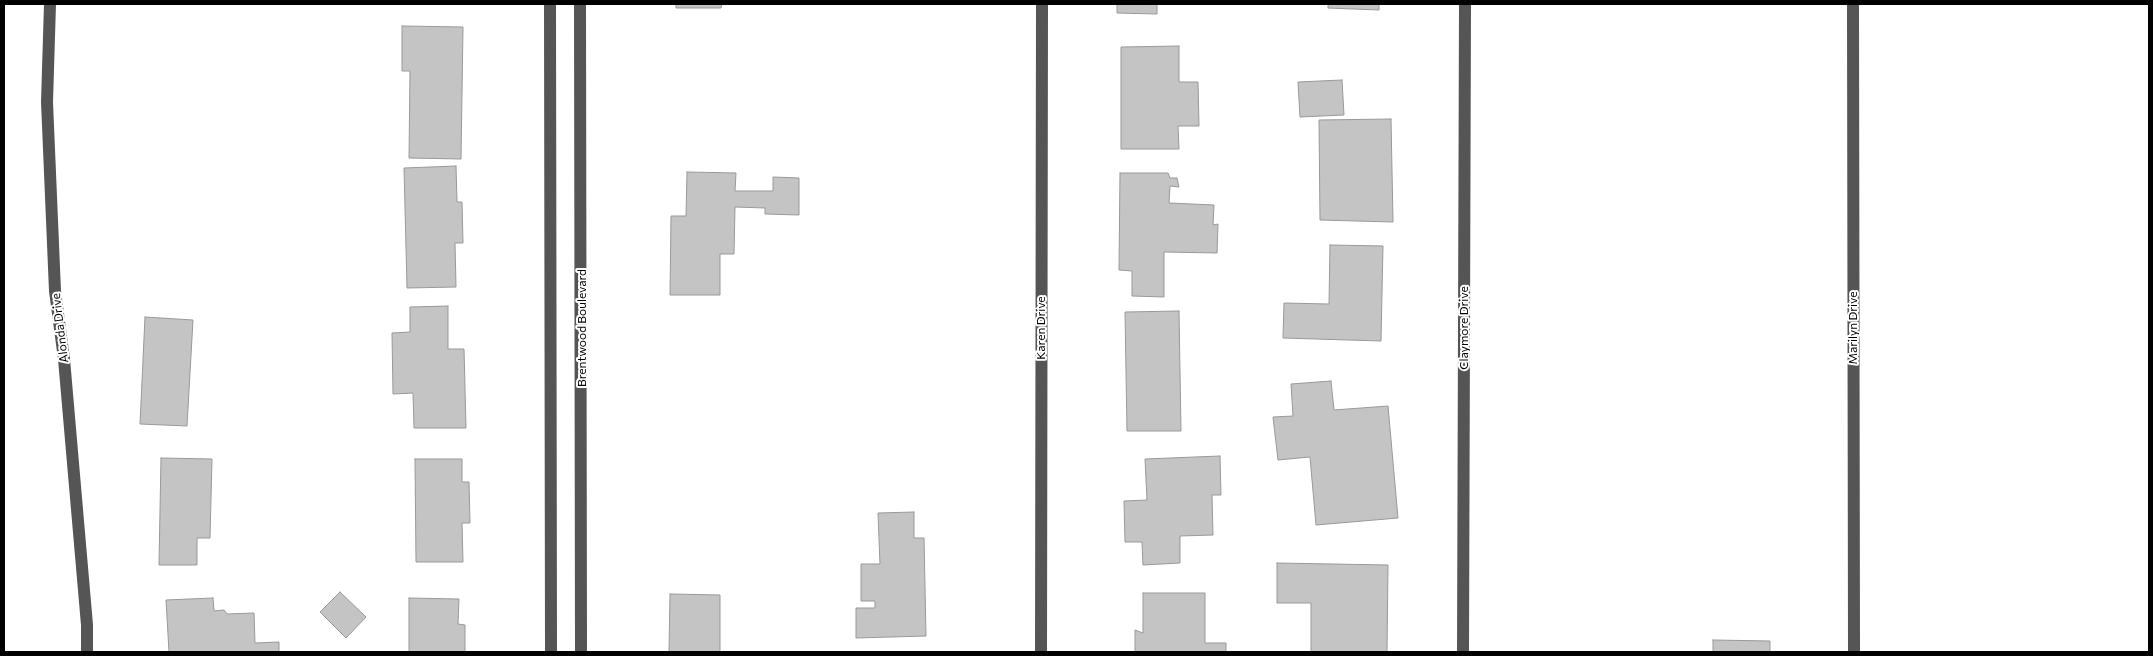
<!DOCTYPE html>
<style>
body{margin:0}
#map{position:relative;width:2153px;height:656px;overflow:hidden;background:#fff;font-family:Commissioner,sans-serif}
canvas{display:block}
.frame{position:absolute;inset:0;border:5px solid #000;pointer-events:none}
</style>
<div id="map">
<canvas width="2153" height="656"></canvas>
<div class="frame"></div>
</div>
<script>
const g = document.querySelector('canvas').getContext('2d');
g.lineJoin = 'round';
function paint(path, color) { g.fillStyle = color; g.fill(path, 'evenodd'); }
const shape = rows => new Path2D(rows.map(r => 'M' + r).join(''));
function strokePath(path, color, width, dash) { g.strokeStyle = color; g.lineWidth = width; g.lineCap = dash ? 'butt' : 'round'; g.setLineDash(dash || []); g.stroke(path); }
function drawText(font, color, halo, rows, align = 'center') {
  g.font = font + ' Commissioner,sans-serif'; g.lineWidth = 4; g.setLineDash([]); g.textBaseline = 'middle'; g.strokeStyle = halo; g.fillStyle = color; for (const [text, x, y, turn = 0] of rows) {
    g.save(); g.translate(x, y); g.rotate((+turn || 0) * Math.PI / 180); g.textAlign = isNaN(turn) ? turn : align; if (halo) g.strokeText(text, 0, 0); g.fillText(text, 0, 0); g.restore();
  }
}
const building = shape([
 [676,4,722,4,721,8,676,8,676,4],
 [1117,4,1157,4,1157,14,1117,13,1117,4],
 [1328,4,1379,4,1379,10,1328,8,1328,4],
 [402,26,463,27,461,159,409,158,410,71,402,71,402,26],
 [1179,46,1179,82,1198,82,1199,126,1178,126,1179,149,1121,149,1121,47,1179,46],
 [1342,80,1344,115,1300,117,1298,82,1342,80],
 [1391,119,1393,222,1320,220,1319,120,1391,119],
 [456,166,457,202,462,202,463,243,455,243,456,287,407,288,404,168,456,166],
 [687,172,736,173,735,191,773,191,773,177,799,178,799,215,765,214,765,208,735,207,734,254,720,254,720,295,670,295,671,216,686,216,687,172],
 [1120,173,1168,173,1170,178,1177,178,1179,187,1170,186,1169,203,1214,205,1213,225,1218,224,1217,253,1164,252,1164,297,1132,296,1132,271,1119,270,1120,173],
 [1330,245,1383,246,1381,341,1283,338,1284,303,1329,304,1330,245],
 [448,306,448,349,464,349,466,428,414,428,413,393,393,394,392,333,410,332,410,307,448,306],
 [1179,311,1181,431,1127,431,1125,312,1179,311],
 [145,317,193,320,187,426,140,424,145,317],
 [1331,381,1334,410,1388,406,1398,518,1316,525,1310,457,1278,460,1273,417,1293,416,1291,384,1331,381],
 [1220,456,1221,495,1212,495,1213,535,1180,536,1180,563,1143,565,1142,542,1125,542,1124,501,1147,500,1145,459,1220,456],
 [161,458,212,459,210,538,197,538,197,565,159,565,161,458],
 [415,459,462,459,462,482,469,482,470,523,462,523,463,562,416,562,415,459],
 [914,512,914,538,924,538,926,636,856,638,856,608,875,608,875,601,861,601,861,564,880,564,878,513,914,512],
 [1277,563,1388,565,1387,652,1311,652,1311,603,1277,603,1277,563],
 [340,592,366,617,346,638,320,612,340,592],
 [1143,593,1205,593,1205,643,1226,643,1226,652,1135,652,1135,630,1143,633,1143,593],
 [670,594,720,595,720,652,669,652,670,594],
 [213,598,214,611,224,610,227,614,254,613,255,643,279,642,279,652,169,652,166,600,213,598],
 [409,598,459,599,458,624,465,625,465,652,409,652,409,598],
 [1713,640,1770,641,1770,652,1713,652,1713,640]
]);
paint(building, '#c4c4c4');
strokePath(building, '#999', 1);
strokePath(shape([
 [50,4,47,102,55,291,64,359,87,625,87,652],
 [550,4,551,652],
 [580,4,581,652],
 [1853,4,1854,652],
 [1041,652,1042,4],
 [1463,652,1465,4]
]), '#555', 12);
drawText('12px', '#000', '#fff', [
 ["Alonda Drive",60,328,-97],
 ["Brentwood Boulevard",582,328,-90],
 ["Karen Drive",1041,328,-90],
 ["Claymore Drive",1464,328,-90],
 ["Marilyn Drive",1853,328,-90]
]);
</script>
